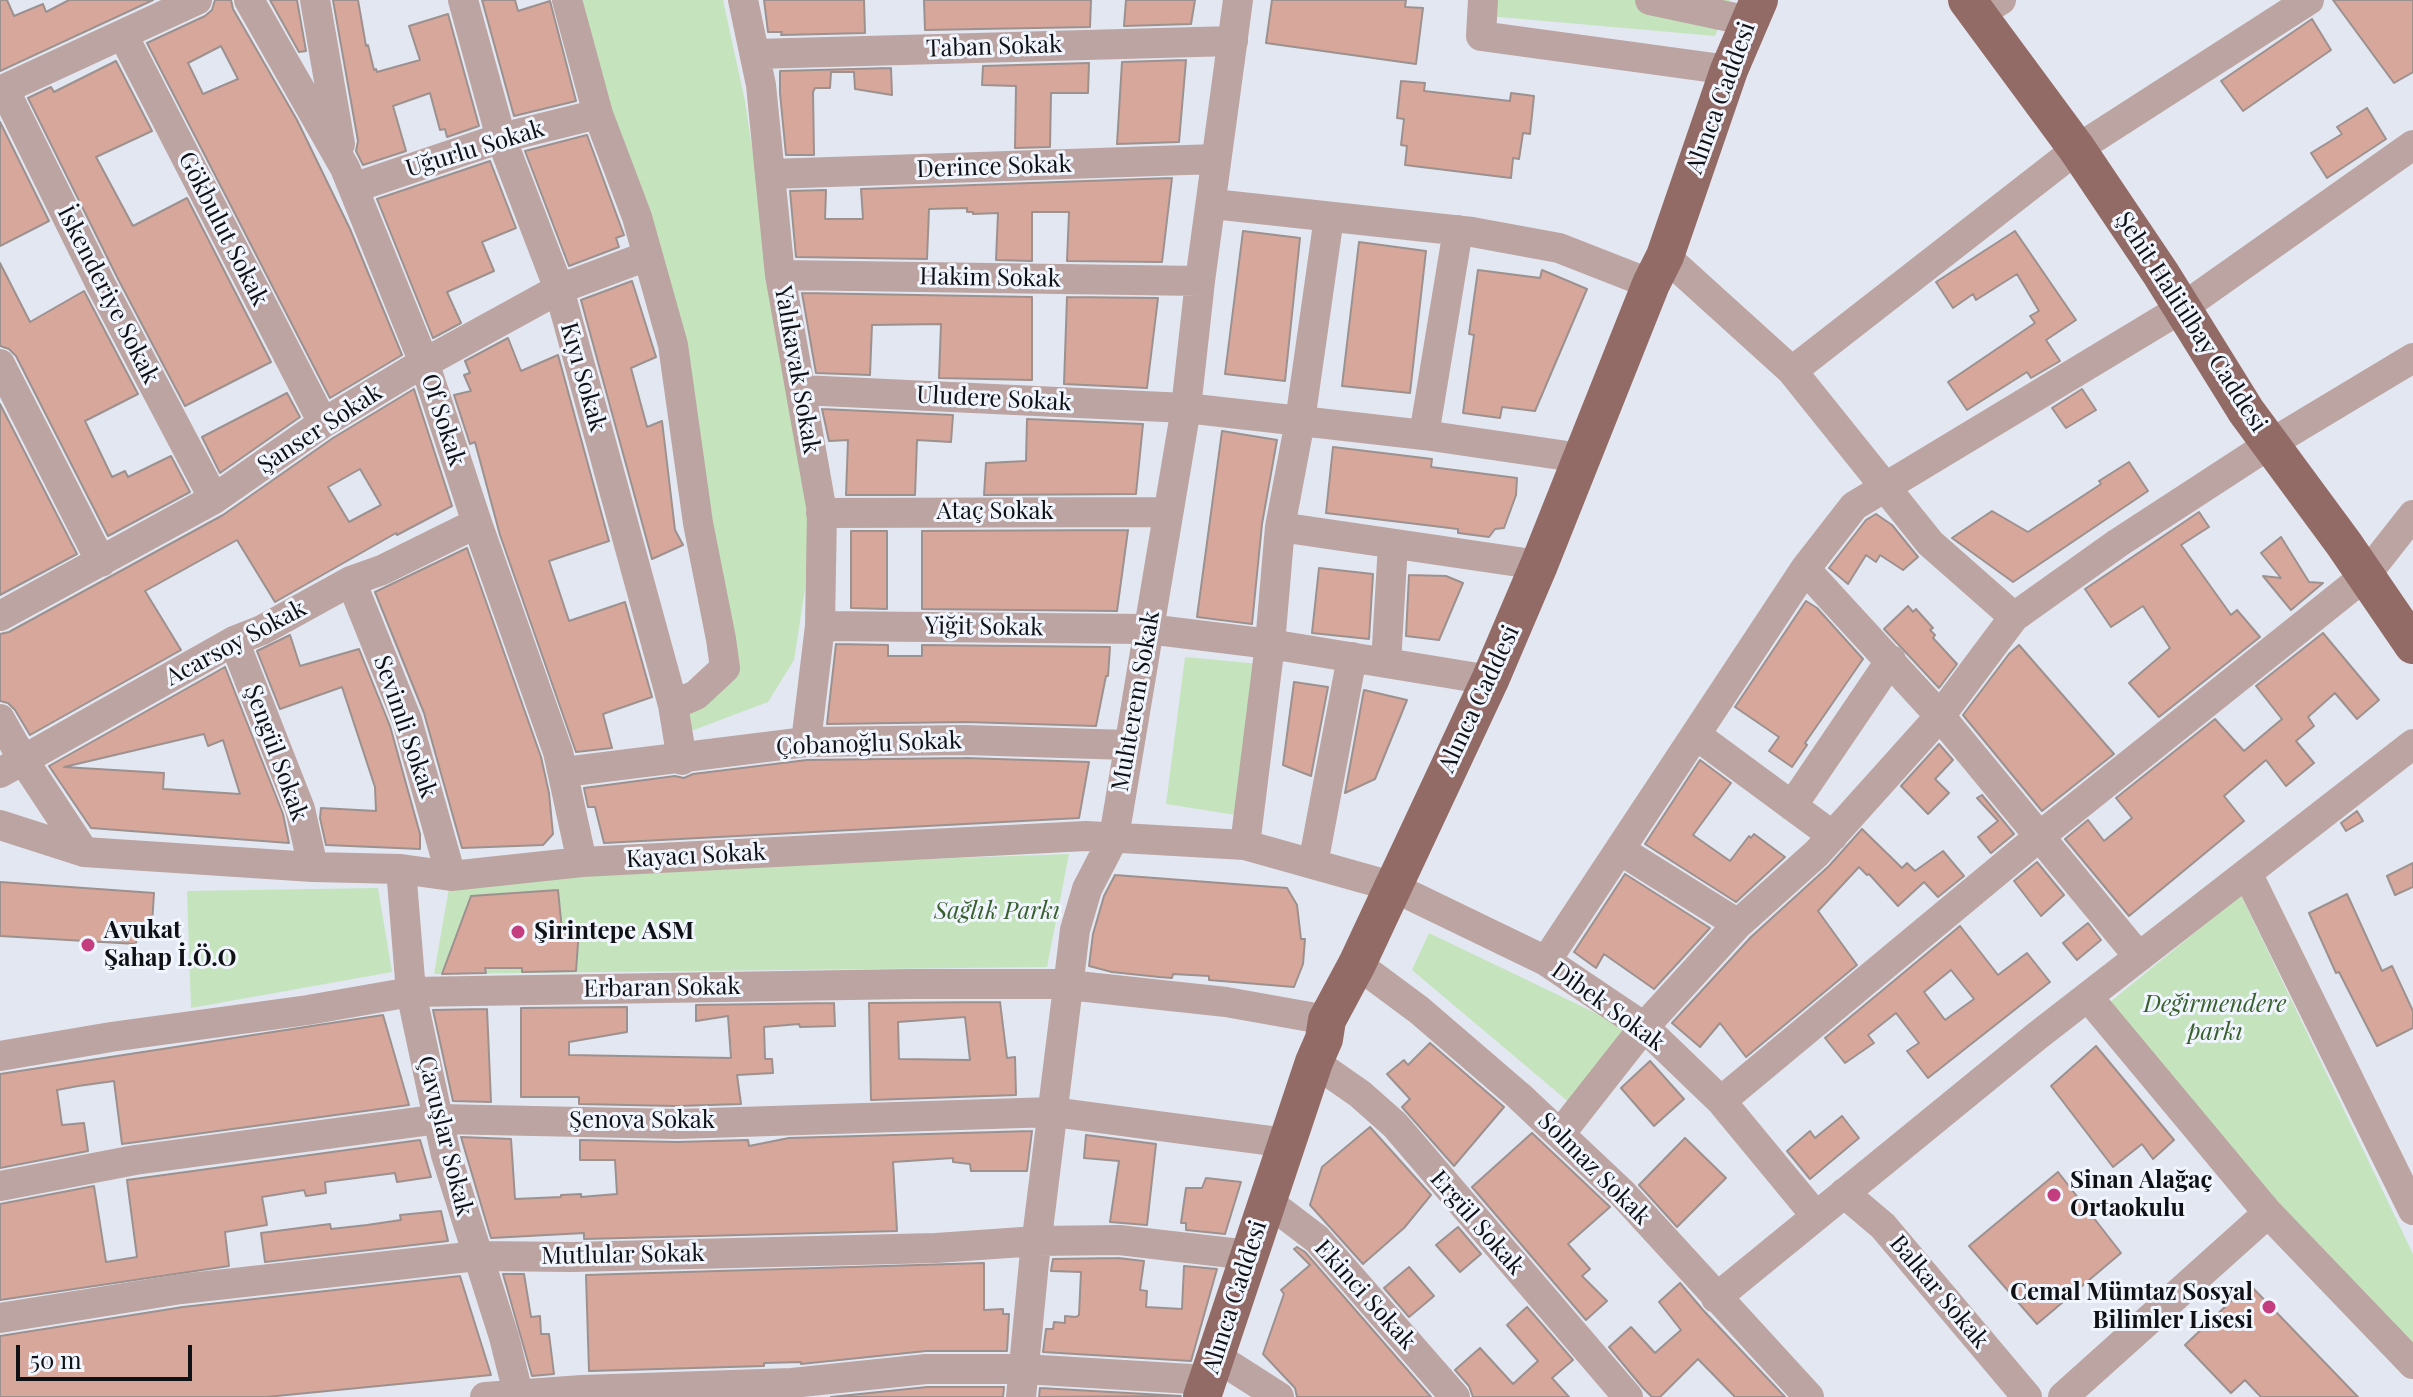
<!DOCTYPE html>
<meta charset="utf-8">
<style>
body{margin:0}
#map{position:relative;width:2413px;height:1397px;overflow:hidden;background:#e3e7f1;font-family:"Playfair Display",serif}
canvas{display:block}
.scale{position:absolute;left:16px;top:1345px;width:176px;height:36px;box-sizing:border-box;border:4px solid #101114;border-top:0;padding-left:10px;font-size:24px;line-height:28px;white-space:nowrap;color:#101114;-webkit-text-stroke:6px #f1f5fe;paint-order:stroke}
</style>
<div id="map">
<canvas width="2413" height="1397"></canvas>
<div class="scale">50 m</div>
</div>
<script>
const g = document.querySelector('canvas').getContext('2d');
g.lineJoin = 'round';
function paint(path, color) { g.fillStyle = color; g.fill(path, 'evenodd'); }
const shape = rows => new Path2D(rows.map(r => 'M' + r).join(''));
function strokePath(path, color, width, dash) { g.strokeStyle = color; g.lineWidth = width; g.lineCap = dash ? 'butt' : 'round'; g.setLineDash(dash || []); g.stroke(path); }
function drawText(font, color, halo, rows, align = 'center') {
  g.font = font + ' "Playfair Display",serif'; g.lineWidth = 6; g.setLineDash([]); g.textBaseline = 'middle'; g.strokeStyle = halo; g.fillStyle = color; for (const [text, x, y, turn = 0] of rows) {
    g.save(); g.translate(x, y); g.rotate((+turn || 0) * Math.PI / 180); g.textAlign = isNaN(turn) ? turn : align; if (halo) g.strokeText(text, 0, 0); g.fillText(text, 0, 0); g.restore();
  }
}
paint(shape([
 [567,0,723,0,745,101,780,336,810,491,805,589,794,660,768,702,691,731,686,709,728,675,647,256],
 [1489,0,1730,0,1715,36,1488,16],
 [1185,657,1260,664,1242,816,1166,804],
 [1069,854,1047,967,434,974,451,876],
 [378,888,392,972,191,1008,187,891],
 [2241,895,2413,1254,2413,1365,2104,1007],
 [1429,933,1629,1029,1571,1104,1412,970]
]), '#c5e4be');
const building = shape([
 [0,0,7,0,14,16,43,4,46,12,69,0,153,0,0,71,0,0],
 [215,0,231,0,233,9,297,120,350,229,402,355,330,398,147,43,205,16,212,10,215,0],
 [221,46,238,79,203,94,188,63,221,46],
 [270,0,297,0,306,51,299,52,270,0],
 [333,0,358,0,366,46,368,45,374,70,376,69,377,72,420,60,409,26,448,14,479,126,447,137,445,129,440,130,430,93,393,106,406,151,363,165,356,151,358,141,333,0],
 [482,0,515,0,518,11,550,1,576,101,514,116,482,0],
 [764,0,864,0,865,33,781,35,782,32,768,32,764,0],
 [924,0,1091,0,1090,27,925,30,924,0],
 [1126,0,1195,0,1191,24,1124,26,1126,0],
 [1272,0,1406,0,1405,7,1423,8,1416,64,1266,43,1272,0],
 [2333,0,2413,0,2413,72,2394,83,2333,0],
 [2312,19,2331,50,2243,111,2221,81,2312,19],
 [1186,60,1179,142,1117,144,1122,62,1186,60],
 [116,61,152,131,96,157,133,226,187,198,271,362,185,406,117,277,28,98,51,87,54,92,116,61],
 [1089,63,1088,93,1051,93,1050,147,1015,148,1016,86,982,85,983,66,1089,63],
 [891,68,892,95,855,89,854,72,831,72,830,88,815,88,813,92,814,155,786,155,780,93,780,71,891,68],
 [1401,81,1425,83,1424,91,1510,101,1511,93,1534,96,1530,134,1523,133,1519,159,1513,158,1511,178,1405,165,1407,146,1401,145,1404,119,1397,118,1401,81],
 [2367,108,2386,139,2327,178,2311,153,2342,134,2337,127,2367,108],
 [0,122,49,221,0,246,0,122],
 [587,135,624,235,616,238,619,247,569,266,525,151,587,135],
 [490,161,516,228,482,242,494,271,447,292,461,323,433,338,377,199,490,161],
 [1172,178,1162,262,1067,261,1069,212,1032,212,1032,261,996,260,998,213,973,214,973,212,967,212,967,208,929,209,927,259,796,257,790,191,826,190,825,219,863,219,861,189,1172,178],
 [1243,231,1300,238,1285,381,1225,374,1243,231],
 [2015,231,2076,320,2046,340,2060,361,2031,378,2027,372,1967,410,1948,382,2035,323,2030,316,2039,311,2017,274,1976,300,1973,294,1953,308,1936,282,2015,231],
 [1359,242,1426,251,1410,393,1342,386,1359,242],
 [0,263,30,322,84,291,138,394,85,421,112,477,125,471,128,477,171,456,190,492,108,536,16,356,9,349,0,346,0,263],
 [1478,270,1540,278,1542,270,1587,289,1535,411,1502,407,1500,418,1463,413,1474,335,1469,334,1478,270],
 [632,281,656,357,631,368,647,427,662,421,675,530,683,545,652,559,581,300,632,281],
 [802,293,1032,297,1032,380,939,378,941,324,872,325,870,375,816,373,802,293],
 [1067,297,1158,298,1147,388,1064,384,1067,297],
 [508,338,521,371,558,355,609,541,549,561,569,621,625,602,652,697,603,714,612,748,576,752,500,535,475,442,470,444,454,395,471,391,464,375,470,373,465,361,508,338],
 [414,389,452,506,397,535,396,533,275,602,237,540,145,591,181,650,30,735,15,710,8,703,0,701,0,634,9,632,223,515,333,438,414,389],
 [360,469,381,505,349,522,328,487,360,469],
 [2082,389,2096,410,2066,428,2052,408,2082,389],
 [287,393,300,417,220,473,202,437,287,393],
 [0,404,77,554,0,595,0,404],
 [822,409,953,415,951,442,917,440,915,495,846,495,848,440,829,441,822,409],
 [1027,419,1143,424,1136,494,984,495,986,463,1026,461,1027,419],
 [1222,431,1277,440,1262,524,1252,624,1197,617,1222,431],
 [1333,447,1432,459,1431,467,1517,478,1516,495,1504,528,1495,529,1489,537,1458,533,1458,529,1326,513,1333,447],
 [2129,462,2148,491,2013,582,1952,538,1992,511,2028,532,2101,484,2099,481,2129,462],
 [2199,512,2209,527,2181,545,2231,615,2237,610,2260,637,2159,717,2129,683,2170,648,2143,606,2111,627,2085,589,2199,512],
 [1876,514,1892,525,1918,557,1903,570,1880,555,1876,562,1866,555,1848,584,1829,568,1866,520,1876,514],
 [1128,530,1117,611,922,609,922,531,1128,530],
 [851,531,887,531,887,609,851,608,851,531],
 [2281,537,2309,582,2323,583,2291,610,2263,576,2281,578,2261,553,2281,537],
 [467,548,541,757,549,793,553,834,543,845,462,848,424,713,375,592,467,548],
 [1319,568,1373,574,1369,639,1312,633,1319,568],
 [1409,575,1446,576,1463,583,1439,640,1406,636,1409,575],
 [1806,601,1817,608,1863,659,1805,743,1807,745,1792,767,1769,751,1779,737,1735,707,1806,601],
 [1908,606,1913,612,1916,609,1933,628,1930,630,1935,635,1933,638,1957,664,1939,688,1884,629,1908,606],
 [2323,633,2379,700,2357,719,2335,693,2308,717,2314,726,2296,741,2314,763,2286,786,2266,760,2224,796,2244,821,2129,916,2065,839,2088,820,2104,841,2132,818,2116,798,2215,719,2244,751,2282,719,2256,686,2323,633],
 [290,635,300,666,359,649,390,726,420,834,420,849,326,845,320,818,321,808,376,811,375,787,342,687,280,709,257,651,290,635],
 [836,644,888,645,888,656,922,656,922,645,1110,647,1108,676,1106,676,1096,726,966,722,827,724,836,644],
 [2019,645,2114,754,2042,811,1963,715,2009,654,2019,645],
 [225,667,283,814,289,843,91,828,49,766,225,667],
 [204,734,208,746,223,740,240,794,163,789,164,773,64,767,204,734],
 [1294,682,1328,687,1311,776,1283,765,1294,682],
 [1364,690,1407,700,1375,779,1345,793,1364,690],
 [1939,744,1953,760,1935,779,1949,793,1928,814,1901,786,1939,744],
 [965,758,1089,762,1079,818,604,843,595,807,588,807,584,788,675,776,684,778,693,774,807,760,965,758],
 [1700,760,1731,783,1693,835,1730,861,1749,836,1751,838,1754,834,1785,857,1736,902,1645,844,1700,760],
 [1982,795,2014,834,1991,853,1978,837,1998,821,1977,798,1982,795],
 [2357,811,2363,821,2346,831,2341,823,2357,811],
 [1862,829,1902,868,1907,863,1915,871,1943,851,1964,876,1938,897,1924,882,1898,906,1869,874,1867,875,1859,867,1818,911,1857,965,1746,1057,1720,1023,1700,1047,1672,1023,1751,937,1829,866,1862,829],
 [2037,862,2064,895,2041,916,2014,881,2037,862],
 [2413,863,2413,887,2395,895,2387,876,2413,863],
 [1625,874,1710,928,1654,989,1604,954,1596,968,1574,952,1625,874],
 [1115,875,1287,888,1297,905,1301,939,1305,939,1303,964,1294,987,1209,980,1209,976,1173,974,1172,978,1159,977,1112,972,1089,966,1093,934,1104,896,1115,875],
 [0,882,154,893,152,924,138,925,136,944,0,936,0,882],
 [558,890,562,930,579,929,576,971,522,972,522,968,485,968,486,973,442,974,471,896,558,890],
 [2347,894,2382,971,2392,966,2413,1011,2413,1028,2377,1046,2339,972,2336,973,2309,913,2347,894],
 [2088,923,2101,940,2077,960,2063,943,2088,923],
 [1960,926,1998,975,2027,953,2050,982,1928,1078,1907,1051,1919,1043,1896,1013,1868,1035,1874,1043,1845,1063,1825,1038,1960,926],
 [1951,970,1974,999,1945,1020,1924,992,1951,970],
 [1000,1002,1007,1058,1015,1057,1016,1095,871,1100,869,1003,1000,1002],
 [965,1017,970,1060,899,1059,898,1022,965,1017],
 [834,1003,835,1026,800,1027,799,1024,764,1027,765,1059,772,1059,773,1073,737,1075,741,1104,677,1106,579,1104,579,1097,521,1097,521,1008,627,1007,627,1032,569,1042,569,1055,731,1058,728,1016,696,1021,696,1005,834,1003],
 [487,1009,491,1102,453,1101,433,1010,487,1009],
 [383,1015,409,1105,122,1144,114,1081,78,1086,57,1090,62,1125,84,1123,88,1151,0,1168,0,1074,383,1015],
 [1430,1043,1504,1107,1454,1166,1402,1107,1410,1099,1387,1074,1404,1060,1408,1065,1430,1043],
 [2096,1046,2174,1140,2153,1159,2142,1144,2113,1167,2051,1086,2096,1046],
 [1650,1061,1684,1099,1654,1126,1621,1088,1650,1061],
 [1842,1116,1859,1138,1810,1179,1787,1151,1810,1131,1815,1138,1842,1116],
 [1370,1127,1431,1195,1404,1228,1363,1264,1310,1205,1322,1167,1370,1127],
 [1032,1131,1027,1171,971,1171,970,1164,953,1162,953,1158,893,1162,897,1231,584,1239,584,1233,491,1238,461,1137,511,1139,515,1199,561,1197,561,1195,581,1194,581,1197,617,1194,615,1160,580,1160,580,1140,678,1142,748,1140,749,1146,789,1138,1032,1131],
 [1532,1133,1610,1207,1568,1244,1590,1269,1582,1276,1607,1301,1586,1320,1472,1187,1532,1133],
 [1086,1135,1156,1144,1147,1225,1110,1222,1119,1161,1084,1158,1086,1135],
 [1685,1138,1726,1178,1677,1227,1639,1185,1685,1138],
 [420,1140,431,1177,397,1182,395,1173,325,1182,326,1193,306,1196,304,1190,262,1197,267,1225,225,1232,229,1266,0,1300,0,1204,94,1186,106,1262,137,1257,127,1180,420,1140],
 [2058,1172,2121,1253,2037,1324,1969,1246,2058,1172],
 [1206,1178,1241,1182,1225,1234,1186,1230,1186,1223,1181,1223,1186,1188,1202,1188,1206,1178],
 [441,1211,448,1241,265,1262,261,1233,330,1224,331,1229,367,1225,401,1220,400,1215,441,1211],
 [1458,1227,1481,1254,1460,1272,1436,1245,1458,1227],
 [1297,1247,1305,1252,1431,1397,1297,1397,1295,1388,1263,1354,1284,1294,1281,1290,1310,1265,1294,1249,1297,1247],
 [1118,1258,1144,1261,1140,1290,1147,1291,1146,1307,1182,1309,1184,1266,1217,1269,1191,1361,1043,1352,1046,1329,1053,1329,1054,1322,1065,1323,1065,1316,1076,1317,1079,1315,1081,1272,1051,1271,1053,1259,1118,1258],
 [984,1263,984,1310,1003,1309,1003,1314,1009,1314,1007,1351,926,1351,801,1364,801,1362,764,1363,764,1366,589,1371,586,1275,984,1263],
 [1409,1267,1434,1296,1409,1317,1384,1288,1409,1267],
 [503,1274,524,1274,531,1317,540,1316,541,1334,549,1334,554,1374,532,1376,503,1274],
 [460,1276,491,1375,266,1397,0,1397,0,1336,183,1307,460,1276],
 [1680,1283,1703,1310,1785,1397,1735,1397,1698,1359,1660,1397,1652,1397,1643,1388,1609,1347,1631,1327,1655,1353,1681,1330,1659,1302,1680,1283],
 [2249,1284,2358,1397,2261,1397,2245,1380,2231,1393,2185,1345,2249,1284],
 [1527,1307,1573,1360,1552,1378,1569,1397,1473,1397,1469,1386,1455,1370,1480,1348,1513,1384,1538,1361,1507,1325,1527,1307],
 [927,1387,1004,1387,1003,1397,831,1397,927,1387],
 [1040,1388,1181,1396,1039,1397,1040,1388]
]);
paint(building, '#d8a79b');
strokePath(building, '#9c918f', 2);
strokePath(shape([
 [249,0,345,168,425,365,477,523,558,752,582,862],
 [315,0,340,144],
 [463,0,501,138,559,289,673,705,682,760],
 [567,0,598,114,637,217,673,345,698,523,721,639,725,668,696,695,673,705],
 [743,0,761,85,780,275,822,512,820,626,806,742],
 [1483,0,1481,36,1729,70],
 [1650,0,1749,21],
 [1978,14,2001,0],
 [123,35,323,423],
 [755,54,1233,41],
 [4,89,101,285,214,499],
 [0,91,197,0],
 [771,174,1216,159],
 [353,188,501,138,598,114],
 [1213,204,1472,232,1559,248,1651,284],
 [1458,230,1424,435,1581,458],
 [1665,256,1792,371],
 [780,275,1200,281],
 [0,364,101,562],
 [801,390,1186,408,1424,435],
 [821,513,1168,512],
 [1280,527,1539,565],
 [1805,569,1940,716,2139,957],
 [351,581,407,720,451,876],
 [0,616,214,499,323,423,408,372,559,289,647,256],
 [2014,617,1930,543,1792,371,2077,149,2309,0],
 [820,626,1148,629,1270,644,1490,680],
 [234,641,300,809,313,867],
 [1386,663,1393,544],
 [0,719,22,758,84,852],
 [1696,735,1833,836],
 [564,772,806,742,965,740,1128,745],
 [0,773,234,641,262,630,351,581,382,570,477,523],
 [1792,806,1891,660],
 [0,825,84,852,313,867,401,869,451,876,582,862,1086,836,1245,845,1391,886,1546,961,1644,1027,1721,1101,1816,1216],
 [1245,845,1270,644,1280,527,1300,421,1329,217],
 [1620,850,1738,924],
 [1313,864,1352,657],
 [401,869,411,992,434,1100,446,1155,504,1337,519,1397],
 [2247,873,2413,1210],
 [1546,961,1805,569,1854,506,2182,308,2413,145],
 [1357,964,1419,1010,1519,1096,1622,1193,1809,1397],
 [2088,997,2268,1213,2413,1364],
 [0,1056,111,1037,308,1010,411,992,911,984,1059,984,1226,1002,1327,1020],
 [1314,1062,1360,1094,1395,1125,1628,1397],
 [1721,1101,2040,836,2365,576,2413,515],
 [1560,1134,1644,1027,1738,924,1817,853,1940,716,2014,617,2118,543,2270,444,2413,358],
 [0,1186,135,1160,439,1119,677,1124,1053,1112,1287,1143],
 [1844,1193,1883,1226,2027,1397],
 [1267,1201,1317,1239,1455,1397],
 [1716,1298,2037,1036,2413,744],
 [0,1318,181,1289,477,1256,573,1257,936,1248,1037,1241,1119,1240,1249,1255],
 [1215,1356,1279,1397],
 [485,1397,582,1390,792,1383,926,1369,1023,1369,1208,1380],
 [1021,1397,1034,1262,1075,930,1087,889,1114,837,1186,408,1200,281,1238,0],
 [2063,1397,2268,1213]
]), '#bba4a1', 30);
strokePath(shape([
 [1967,0,2077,149,2161,274,2246,411,2344,544,2413,645],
 [1202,1397,1314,1062,1324,1039,1327,1020,1357,964,1490,680,1539,565,1651,284,1665,256,1729,70,1759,0]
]), '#936b66', 38);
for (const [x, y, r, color] of [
 [518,932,8,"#c33d7f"],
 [88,945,8,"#c33d7f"],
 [2054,1195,8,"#c33d7f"],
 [2269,1307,8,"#c33d7f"]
]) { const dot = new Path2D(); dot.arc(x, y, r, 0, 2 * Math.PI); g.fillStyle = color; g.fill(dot); strokePath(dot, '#f1f5fe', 3); }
drawText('24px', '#101114', '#f1f5fe', [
 ["Taban Sokak",994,47,-2],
 ["Alınca Caddesi",1721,98,-70],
 ["Uğurlu Sokak",475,149,-17],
 ["Derince Sokak",994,167,-2],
 ["Gökbulut Sokak",223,229,63],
 ["Hakim Sokak",990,278,1],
 ["İskenderiye Sokak",108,295,63],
 ["Şehit Halitilbay Caddesi",2191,322,57],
 ["Yalıkavak Sokak",797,370,80],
 ["Kıyı Sokak",583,377,74],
 ["Uludere Sokak",994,399,3],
 ["Of Sokak",443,420,72],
 ["Şanser Sokak",320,429,-33],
 ["Ataç Sokak",995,512],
 ["Yiğit Sokak",984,627,1],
 ["Acarsoy Sokak",236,643,-28],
 ["Alınca Caddesi",1479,699,-65],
 ["Muhterem Sokak",1136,701,-80],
 ["Sevimli Sokak",405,727,71],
 ["Çobanoğlu Sokak",869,744,-2],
 ["Şengül Sokak",276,753,70],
 ["Kayacı Sokak",696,856,-3],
 ["Erbaran Sokak",662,988,-1],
 ["Dibek Sokak",1608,1007,36],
 ["Şenova Sokak",642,1121],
 ["Çavuşlar Sokak",445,1136,76],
 ["Solmaz Sokak",1594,1169,45],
 ["Ergül Sokak",1477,1223,49],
 ["Mutlular Sokak",623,1255,-1],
 ["Balkar Sokak",1939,1292,50],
 ["Ekinci Sokak",1365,1295,48],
 ["Alınca Caddesi",1235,1297,-72]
]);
drawText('italic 24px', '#375f2d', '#f1f5fe', [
 ["Sağlık Parkı",997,912],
 ["Değirmendere",2215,1005],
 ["parkı",2215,1033]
]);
drawText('bold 24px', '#101114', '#f1f5fe', [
 ["Avukat",104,931],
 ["Şahap İ.Ö.O",104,959],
 ["Şirintepe ASM",534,932],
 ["Sinan Alağaç",2070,1181],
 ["Ortaokulu",2070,1209],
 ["Cemal Mümtaz Sosyal",2253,1293,"right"],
 ["Bilimler Lisesi",2253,1321,"right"]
], 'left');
</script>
